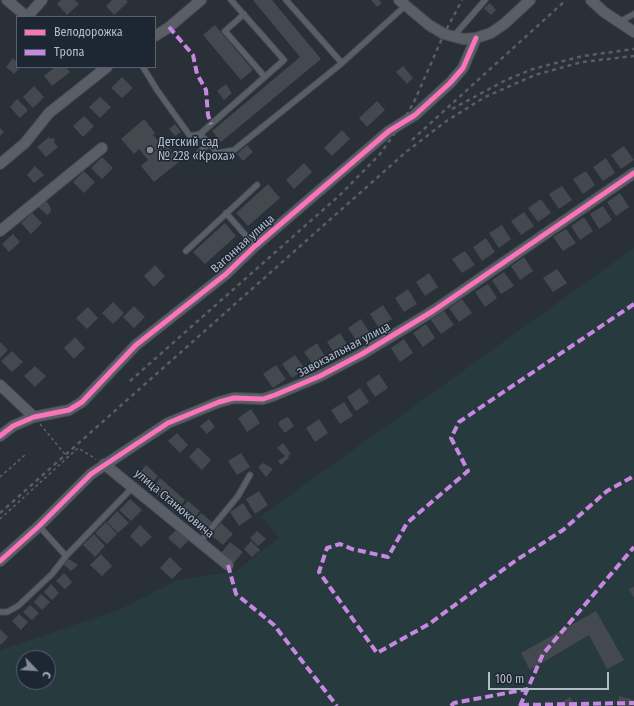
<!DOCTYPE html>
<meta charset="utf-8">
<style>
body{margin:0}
#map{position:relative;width:634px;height:706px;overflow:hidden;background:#2a3038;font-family:"Fira Sans Condensed",sans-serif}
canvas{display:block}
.legend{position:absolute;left:16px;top:16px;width:140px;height:52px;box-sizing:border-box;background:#1d2633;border:1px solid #59626f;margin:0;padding:5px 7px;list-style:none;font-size:12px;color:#b4bcc9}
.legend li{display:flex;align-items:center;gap:8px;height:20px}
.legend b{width:20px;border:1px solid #59626f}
.north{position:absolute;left:16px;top:650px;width:40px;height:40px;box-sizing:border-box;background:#1d2633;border:1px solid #59626f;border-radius:50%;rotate:115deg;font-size:11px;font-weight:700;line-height:16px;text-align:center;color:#b4bcc9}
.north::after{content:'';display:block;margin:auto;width:14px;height:18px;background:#848b96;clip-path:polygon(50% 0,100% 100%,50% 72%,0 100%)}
.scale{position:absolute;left:488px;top:672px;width:121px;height:18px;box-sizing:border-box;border:2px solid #b4bcc9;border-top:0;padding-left:5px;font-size:12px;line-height:14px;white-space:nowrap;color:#b4bcc9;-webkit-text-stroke:3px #1d2633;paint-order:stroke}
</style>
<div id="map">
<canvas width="634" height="706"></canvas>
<ul class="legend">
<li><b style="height:5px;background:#fb73b8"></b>Велодорожка</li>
<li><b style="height:5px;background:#c787e3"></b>Тропа</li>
</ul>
<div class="north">С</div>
<div class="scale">100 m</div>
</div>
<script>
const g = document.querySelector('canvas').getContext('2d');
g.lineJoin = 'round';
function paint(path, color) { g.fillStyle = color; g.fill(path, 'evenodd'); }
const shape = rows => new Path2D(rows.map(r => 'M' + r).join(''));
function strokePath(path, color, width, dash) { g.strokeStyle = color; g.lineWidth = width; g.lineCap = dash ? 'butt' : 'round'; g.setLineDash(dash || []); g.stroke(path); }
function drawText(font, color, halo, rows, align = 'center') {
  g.font = font + ' "Fira Sans Condensed",sans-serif'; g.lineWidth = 3; g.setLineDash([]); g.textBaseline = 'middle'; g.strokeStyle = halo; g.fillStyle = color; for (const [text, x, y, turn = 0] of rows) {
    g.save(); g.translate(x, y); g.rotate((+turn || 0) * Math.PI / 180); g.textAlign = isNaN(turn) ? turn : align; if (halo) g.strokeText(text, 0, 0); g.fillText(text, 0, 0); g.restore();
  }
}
paint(shape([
 [634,248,634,706,0,706,0,650,119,610,177,580,236,571,279,538,261,516],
 [24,658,48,658,48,682,24,682]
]), '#273a3e');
paint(shape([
 [61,0,75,0,79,4,67,15,57,4],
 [112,0,126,0,128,2,114,15,106,6],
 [253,0,272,0,321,59,221,142,212,131,300,57],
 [371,0,379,0,382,3,377,7],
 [490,3,496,10,491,15,484,8],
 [215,25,253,70,241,80,203,35],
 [13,58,17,62,17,67,20,67,14,74,6,67],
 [403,66,413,78,407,84,396,72],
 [55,67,66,67,70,72,52,86,44,76],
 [122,77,133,88,122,98,111,88],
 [226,84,232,93,224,100,217,91],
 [34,86,44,97,33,108,23,97],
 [100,97,111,107,100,118,89,107],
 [17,99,28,110,20,118,10,107],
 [377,101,385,110,367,127,359,118],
 [84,116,94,126,83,137,73,126],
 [144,119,155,133,153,135,163,147,166,145,180,161,154,182,141,166,148,160,139,149,134,154,121,139],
 [175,124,181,132,175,136,169,129],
 [0,128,4,132,0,136],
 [342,130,350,139,332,156,324,148],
 [49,137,50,139,53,138,55,140,54,142,58,147,46,157,37,147],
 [247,145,253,152,243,161,237,154],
 [624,146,634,160,621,169,611,155],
 [102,157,113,168,102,179,91,168],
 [606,158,615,173,603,181,593,167],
 [304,163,312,172,294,189,286,180],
 [35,166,44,175,34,183,27,175],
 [84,171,95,182,84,193,73,182],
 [586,171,595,185,583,194,573,179],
 [268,184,280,198,248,226,236,213],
 [562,186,572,200,559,209,549,194],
 [620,193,629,207,616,216,607,202],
 [541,199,551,213,538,222,528,208],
 [44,200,48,203,51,209,50,213,47,215,37,206],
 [603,206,612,220,599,229,590,214],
 [524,212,534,226,521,235,511,221],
 [32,213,42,223,31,234,21,223],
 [584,217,593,231,580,240,571,226],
 [225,223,236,236,205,264,193,252],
 [502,225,511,239,499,248,489,233],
 [566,229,576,243,563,251,553,237],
 [13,234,20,242,9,252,2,244],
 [486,238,495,252,482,261,473,247],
 [465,251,475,265,462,273,452,259],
 [524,257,533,271,520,280,511,266],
 [155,265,165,276,154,287,144,276],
 [557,269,567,283,553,292,543,278],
 [504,272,514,286,501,294,492,280],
 [429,273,438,287,425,296,416,282],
 [488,284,497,298,485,307,475,292],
 [408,289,417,304,404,312,395,298],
 [462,299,472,313,459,322,449,308],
 [113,302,124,313,113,324,102,313],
 [383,305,392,319,379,328,370,314],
 [134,306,145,317,134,328,123,317],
 [88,307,98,318,87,329,76,318],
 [444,311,454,325,441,334,431,320],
 [361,319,370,333,357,342,348,328],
 [426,324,435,338,423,347,413,333],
 [340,333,349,347,336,356,327,342],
 [75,337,85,348,74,359,64,348],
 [404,339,413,353,400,362,391,348],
 [0,342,8,350,0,358],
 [317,343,326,358,314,366,304,352],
 [12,351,23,362,12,372,1,361],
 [295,355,305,369,292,378,282,364],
 [276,365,286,379,273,388,263,374],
 [35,366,46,376,35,387,24,376],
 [379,374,388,388,375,397,366,383],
 [360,388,369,402,356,411,347,397],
 [344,402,353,416,340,424,331,410],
 [251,409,260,423,247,432,238,418],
 [288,417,294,426,285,433,278,424,281,420],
 [209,419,215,427,207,434,200,426],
 [319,419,328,433,315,442,306,428],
 [177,433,188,445,180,453,168,441],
 [283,443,291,454,288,456,289,458,281,465,278,461,285,456,277,448],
 [198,447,211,460,202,470,189,457],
 [241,453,250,467,237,475,228,461],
 [263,463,273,469,266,477,258,467],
 [146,465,158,476,149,487,136,477],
 [160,478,185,500,175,512,163,501,167,496,163,500,151,489],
 [259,491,268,505,255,514,246,499],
 [130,499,142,510,131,521,119,510],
 [188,501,200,511,190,523,178,512],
 [243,503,252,517,239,526,230,512],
 [117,511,129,523,118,533,107,522],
 [201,513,213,523,203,535,191,524],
 [106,522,117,534,107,544,95,533],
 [221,523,233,534,223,545,211,535],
 [140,525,152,537,141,547,130,536],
 [179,527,190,539,180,549,168,538],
 [257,531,266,539,258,546,250,538],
 [94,534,105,546,95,557,83,545],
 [251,541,260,550,252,557,244,549],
 [230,542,243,552,233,564,221,553],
 [101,554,112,566,102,576,90,565],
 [170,557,182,569,172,579,160,568],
 [69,559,78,565,71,571,63,564],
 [64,573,72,582,65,589,56,581],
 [51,584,59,593,52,600,44,592],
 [634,587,634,598,629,589],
 [41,594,50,602,42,610,34,602],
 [30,605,39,613,32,620,23,612],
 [596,611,624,660,607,669,589,635,530,670,521,653],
 [19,614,28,622,21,630,12,621],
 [0,629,8,637,1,645,0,644],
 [619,696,634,700,634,706,617,706],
 [570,697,575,706,555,706]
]), '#444950');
const lane = shape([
 [231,0,284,60,200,134,218,153,234,150,342,63,405,6],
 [286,0,342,63],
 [244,14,225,31,265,77],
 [619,22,634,14],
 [453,37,485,0],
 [143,67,157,90,190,136,200,134],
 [199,153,209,143],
 [226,213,255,246],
 [186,251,257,185],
 [39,526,66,556],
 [200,542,238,496,250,475],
 [0,612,7,612,18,606,52,574,66,556,133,487]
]);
const street = shape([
 [7,0,27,17,42,0],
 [399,0,429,25,444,34,463,39,476,38,491,33,504,24,530,0],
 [591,0,604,12,634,32],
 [155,36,168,28,201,0],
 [0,164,25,143,49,113,107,67],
 [0,231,102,148],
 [0,385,34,417],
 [0,436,13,426,34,417,69,410,82,402,136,345,226,274,255,246,389,131,415,115,450,83,463,68,476,38],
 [104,464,228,565],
 [0,561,39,526,91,474,168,423,219,402,234,398,263,399,275,395,320,376,362,354,433,311,634,173]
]);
strokePath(lane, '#484c53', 7);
strokePath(street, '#484c53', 12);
strokePath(shape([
 [40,424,68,458],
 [0,477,25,455],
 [0,519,78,448,96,459]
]), '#5d636a', 1.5, [3, 3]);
strokePath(lane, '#5a5e66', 5);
strokePath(street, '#5a5e66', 10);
strokePath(shape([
 [452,109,506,80,533,69,583,56,634,49],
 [412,140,566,0],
 [130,381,341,194,380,154,402,123,414,102,444,34,462,0],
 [0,513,406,152,445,122,485,97,535,75,582,62,634,56]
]), '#595d64', 2.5, [4, 4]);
strokePath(shape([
 [169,27,193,55,197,74,206,90,208,115,211,124],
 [634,304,459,422,451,438,468,471,407,523,388,557,352,549,340,544,327,548,319,572,377,653,429,624,515,561,563,530,607,491,634,476],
 [228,565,236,594,274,625,337,706],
 [521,705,634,703],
 [451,706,454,703,528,689],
 [520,706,543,654,634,547]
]), '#c787e3', 4, [8, 4]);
strokePath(shape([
 [0,436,13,426,34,417,69,410,82,402,136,345,226,274,255,246,389,131,415,115,450,83,463,68,476,38],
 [0,561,39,526,91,474,168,423,219,402,234,398,263,399,275,395,320,376,362,354,433,311,634,173]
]), '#fb73b8', 5);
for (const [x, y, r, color] of [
 [150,150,4,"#848b96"]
]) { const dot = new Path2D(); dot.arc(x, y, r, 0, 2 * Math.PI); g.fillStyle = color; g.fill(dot); strokePath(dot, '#1d2633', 1.5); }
drawText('12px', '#b4bcc9', '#1d2633', [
 ["Детский сад",158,143],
 ["№ 228 «Кроха»",158,157]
], 'left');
drawText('12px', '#b4bcc9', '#1d2633', [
 ["Вагонная улица",243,244,-42],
 ["Завокзальная улица",344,350,-28],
 ["улица Станюковича",174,504,40]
]);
</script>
